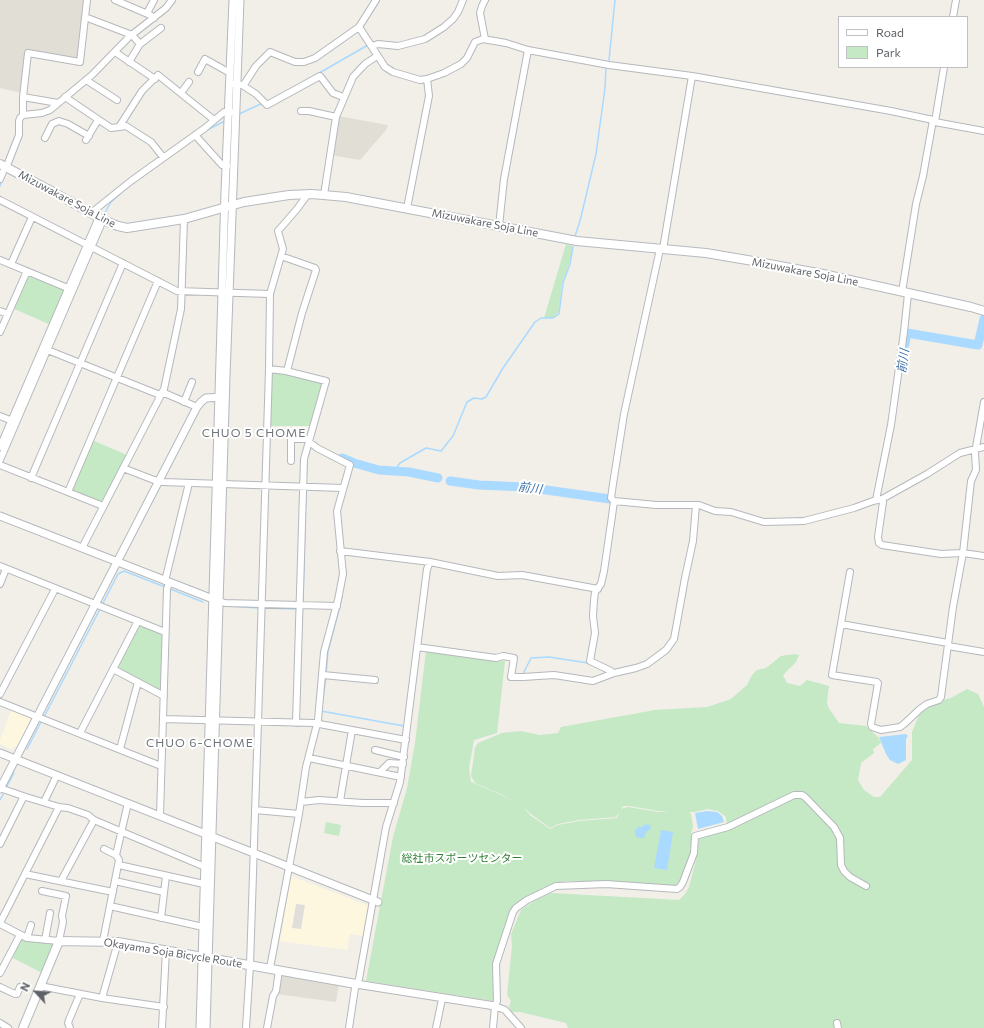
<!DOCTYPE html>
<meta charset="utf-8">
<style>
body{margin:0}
#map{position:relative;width:984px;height:1028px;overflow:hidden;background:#f1efe8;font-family:Commissioner,sans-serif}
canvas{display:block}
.legend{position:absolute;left:838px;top:16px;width:130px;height:52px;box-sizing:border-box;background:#fff;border:1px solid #bfc1c3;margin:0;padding:5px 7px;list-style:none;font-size:12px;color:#5f6368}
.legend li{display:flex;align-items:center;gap:8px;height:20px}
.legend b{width:20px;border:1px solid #bfc1c3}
.north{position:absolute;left:16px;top:972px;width:40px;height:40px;-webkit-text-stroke:3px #fff;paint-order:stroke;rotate:296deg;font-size:11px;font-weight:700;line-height:16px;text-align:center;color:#5f6368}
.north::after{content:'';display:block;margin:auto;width:14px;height:18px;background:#5f6368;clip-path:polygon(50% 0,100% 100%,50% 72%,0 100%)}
</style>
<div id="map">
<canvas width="984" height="1028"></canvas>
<ul class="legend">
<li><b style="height:5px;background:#fff"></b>Road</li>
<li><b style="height:11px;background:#c5e8c5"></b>Park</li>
</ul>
<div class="north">N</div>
</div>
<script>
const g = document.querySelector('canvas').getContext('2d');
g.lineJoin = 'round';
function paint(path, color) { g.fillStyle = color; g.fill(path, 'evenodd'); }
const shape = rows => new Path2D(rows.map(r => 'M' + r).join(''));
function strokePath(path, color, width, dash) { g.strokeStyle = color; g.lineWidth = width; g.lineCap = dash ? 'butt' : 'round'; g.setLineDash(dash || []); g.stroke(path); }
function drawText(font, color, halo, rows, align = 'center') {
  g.font = font + ' Commissioner,"Noto Sans JP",sans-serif'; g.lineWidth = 4; g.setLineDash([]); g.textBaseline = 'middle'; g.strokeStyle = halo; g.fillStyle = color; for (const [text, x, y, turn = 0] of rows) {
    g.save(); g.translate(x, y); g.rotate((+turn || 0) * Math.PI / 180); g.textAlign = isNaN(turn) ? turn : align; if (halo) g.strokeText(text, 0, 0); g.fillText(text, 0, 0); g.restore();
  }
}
paint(shape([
 [12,708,31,716,31,718,18,745,11,749,0,744,0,740],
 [291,876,369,906,363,936,350,934,347,950,280,941]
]), '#fef7e0');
paint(shape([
 [296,904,305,905,301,929,292,928]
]), '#e0deda');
paint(shape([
 [0,0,85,0,78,59,28,51,22,93,0,88],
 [338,116,388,125,386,130,360,160,331,155],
 [280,973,339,984,336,1002,276,994]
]), '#e1ded6');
paint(shape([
 [566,244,573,246,570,261,562,284,559,311,556,316,553,318,544,318],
 [26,274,65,288,65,291,51,325,12,308],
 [273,372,322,381,324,384,311,426,269,426,270,373],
 [92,440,127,455,103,501,98,502,72,492,71,490],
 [141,624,163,635,161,691,159,692,116,668,138,625],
 [426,651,505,661,497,733,474,740,469,768,471,782,506,797,523,807,530,815,550,829,558,825,579,821,617,818,620,810,616,817,579,820,558,824,550,828,531,814,523,807,505,796,475,783,471,776,475,748,478,743,502,733,521,731,540,735,558,733,561,727,655,710,707,707,731,699,747,685,752,675,757,670,766,668,781,656,795,654,799,655,796,662,783,675,787,683,800,686,807,680,829,686,827,702,828,707,839,723,866,726,878,737,881,743,873,749,874,753,861,763,858,780,864,790,874,797,880,797,912,760,912,732,919,715,926,709,939,701,951,698,967,689,978,694,984,707,984,1028,568,1028,566,1023,520,1012,512,1012,509,1007,511,1001,507,995,512,946,511,934,521,910,534,901,551,893,679,900,685,894,689,887,696,860,699,839,706,836,731,829,726,821,726,817,718,811,707,809,695,812,670,812,658,811,629,806,624,806,620,809,628,807,658,812,689,812,691,814,693,826,691,835,691,854,680,881,676,885,672,886,598,881,565,881,550,885,531,896,512,910,493,962,493,1001,366,981,393,837,407,788,415,743],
 [326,822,341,825,339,836,324,833],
 [22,938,38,943,53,943,54,946,42,973,11,957,19,939]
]), '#c5e8c5');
paint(shape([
 [906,734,908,736,906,739,906,760,898,764,890,760,886,754,879,737],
 [707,811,717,812,722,816,724,822,698,829,695,813],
 [645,824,650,825,651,829,646,832,644,838,638,838,635,835,635,830,638,827,642,827],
 [661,830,673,832,667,870,654,868]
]), '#aadaff');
strokePath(shape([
 [163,14,169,9],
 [609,60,615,0],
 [293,88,368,45],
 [239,114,263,103],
 [205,131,225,121],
 [0,186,2,180],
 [103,216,111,202,120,194],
 [575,236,580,221,596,154,605,88,606,67],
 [394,471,400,463,426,448,441,451,453,436,467,402,474,398,482,399,486,397,503,368,535,322,541,318,553,318,559,314,563,283,570,264,573,247],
 [306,484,307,459,311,447],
 [168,588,203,602],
 [303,602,306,488],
 [102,605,118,574,124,571,165,587],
 [226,606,260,608],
 [264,608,296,609],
 [326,673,328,651,341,602,343,587],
 [523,674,531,658,549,657,588,663],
 [322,705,326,677],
 [321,711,404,726],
 [44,717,100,609],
 [27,749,42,720],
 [6,788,14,773],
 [0,800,5,791]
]), '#aadaff', 1.5);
strokePath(shape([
 [905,344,907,333,978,345,984,319],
 [342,458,354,463,379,470,409,472,438,478],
 [450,481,479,485,525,487,610,499]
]), '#aadaff', 9);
const minor = shape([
 [115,0,150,15,154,18],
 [147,13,154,0],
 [85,17,132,35,140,44],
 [953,17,956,0],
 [359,27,385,67,393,72,420,80,427,79,444,73,461,64,467,58,475,42,483,39,506,43,528,50,609,65,692,76,891,111,933,120,935,122,984,131],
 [485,39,480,13,482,6,485,0],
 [372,46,378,44,398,46,425,39,444,27,453,19,458,12,463,0],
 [115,52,155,79],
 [129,62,140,44,161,28],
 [198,72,205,59,230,73],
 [86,80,117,100],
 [230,84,242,85,245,83,256,66,270,52,295,62,304,62,315,58,359,27,376,0],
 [242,85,256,94,267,105,320,76,333,93,343,97],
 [181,93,189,82],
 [23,97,58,103],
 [65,97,111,128,119,127,142,91,158,75,214,120],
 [301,111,309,111,336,117],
 [23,115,23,97,28,53,80,62,87,0],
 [935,122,944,67],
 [119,127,126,126,151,142,163,157],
 [195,135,222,165,227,166],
 [45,138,52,124,59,121,68,124,89,136],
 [86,140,98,120],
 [6,168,19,135,19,121,20,118,23,115,42,113,50,110,92,75,129,37,166,8,172,0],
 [0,179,5,167],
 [324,195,336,117,353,77,365,64,377,56],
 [0,200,177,291,270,294,269,369,258,722,250,965,246,1028],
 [407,208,429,96,427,79],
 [91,213,131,181,205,128,224,112,231,112],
 [499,226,504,179,528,50],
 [663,249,692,76],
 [281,256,315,268,316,270,302,313,287,371],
 [0,260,70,289],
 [11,264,32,217],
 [902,292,916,204,923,176,933,120],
 [270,294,283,249,278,231,297,209,308,194],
 [0,311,8,314],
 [0,332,27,271],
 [45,349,160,395],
 [269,369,286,371,326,381,304,459,296,723],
 [162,392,197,407],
 [184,402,192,382],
 [0,416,15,422],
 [0,447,99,217],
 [0,460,103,220],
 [0,465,103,506],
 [123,468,154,480,163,482,343,488],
 [31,478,123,263],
 [68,492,158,281],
 [882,499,883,502,878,537,879,543,882,545,941,554,963,553,984,556],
 [876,500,891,425,904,332,908,294],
 [614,501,656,505,699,505,715,511,731,512,764,522,804,521,854,508,873,501,882,499,927,474,960,453,984,447],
 [82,548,164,389,181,309,184,219],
 [340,551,430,562,498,576,522,575,598,589],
 [0,566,165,632],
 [850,572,832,675,877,682,878,683,871,724,872,727,881,730,900,727,904,724,920,709,927,704,939,700,941,697,953,607,963,553,971,481,976,470,975,453,984,402],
 [165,581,189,483],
 [0,584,6,569],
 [219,601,225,603,337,606],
 [841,624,948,643],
 [948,646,984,652],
 [417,647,496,658,503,656,514,658,511,677,523,677,554,675,593,681,614,673,636,668,647,664,666,650,674,639,685,578,693,541,696,505],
 [113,669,164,696],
 [611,671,590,661,595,633,593,616,594,600,595,592,601,584,604,571,612,516,614,501,611,498,613,484,624,414,660,249],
 [323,675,375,680],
 [0,694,55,589],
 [0,702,161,766],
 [163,719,314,723,406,740],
 [80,733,138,621],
 [120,749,138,682],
 [375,750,404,757],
 [309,758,401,777],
 [380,772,389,763,403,764],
 [0,788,26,797],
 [340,801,352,730],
 [44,802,57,775],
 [301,802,319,800,363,803,394,803],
 [255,810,299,814],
 [160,815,167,589,169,583],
 [0,844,23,798,26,797,59,807,68,808,88,815,94,820,205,867],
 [104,849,116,855],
 [119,865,204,884],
 [25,874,113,892],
 [61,881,94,820],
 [115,881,164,892],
 [110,906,203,927],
 [161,918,166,876],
 [0,923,59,807],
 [0,924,27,938,59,941,63,922,62,916,66,896,42,891],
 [27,938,31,925],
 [45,940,50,913],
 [103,941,119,860,116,855,128,803],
 [270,968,299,814,306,767,318,720,324,652,338,600,343,574,337,511,350,465,317,448,306,439,291,439,291,461],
 [0,973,20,935],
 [40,986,102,998,164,1007],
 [0,987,15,994,17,994,20,987],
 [102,998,118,942],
 [0,1023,8,1028],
 [837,1023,838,1028],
 [70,1028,68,1023,69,1020,80,994],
 [162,1028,166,950],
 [267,1028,273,996,276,991,279,970],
 [349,1028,355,988,359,979,386,827,400,782,427,569,430,562],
 [436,1028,442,999],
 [493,1028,495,1006],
 [521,1028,505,1010,495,1006,497,1001,496,964,513,912,516,908,527,900,556,886,606,884,677,889,680,887,683,882,694,853,695,836,728,827,794,795,802,795,805,797,834,827,840,838,841,865,844,871,850,877,866,886]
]);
const tertiary = shape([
 [0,516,218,601],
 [0,753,378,902],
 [0,789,197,407,201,402,206,398,223,397],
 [356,984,495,1006],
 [200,1028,225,192,233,0],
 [206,1028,226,376,240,0]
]);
const secondary = shape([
 [0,164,55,193,103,220,118,226,127,228,184,219,244,202,289,195,312,194,346,197,577,241,706,253,753,261,823,274,971,307,984,311],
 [23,1028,59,941,118,942,356,984]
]);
strokePath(minor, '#b5b8bc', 8);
strokePath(tertiary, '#b5b8bc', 9);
strokePath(secondary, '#b6babf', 10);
strokePath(minor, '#fff', 6);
strokePath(tertiary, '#fff', 7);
strokePath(secondary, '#fff', 8);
drawText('11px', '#5f6368', '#fff', [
 ["Mizuwakare Soja Line",67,199,28],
 ["Mizuwakare Soja Line",485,223,11],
 ["Mizuwakare Soja Line",805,272,11],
 ["Okayama Soja Bicycle Route",173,953,9]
]);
drawText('11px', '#348238', '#fff', [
 ["総社市スポーツセンター",462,858]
]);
drawText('italic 12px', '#4174aa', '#fff', [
 ["前川",903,361,-82],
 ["前川",530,488,7]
]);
g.letterSpacing = '1px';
drawText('12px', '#70757a', '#fff', [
 ["CHUO 5 CHOME",254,433],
 ["CHUO 6-CHOME",200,743]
]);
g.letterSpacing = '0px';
</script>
